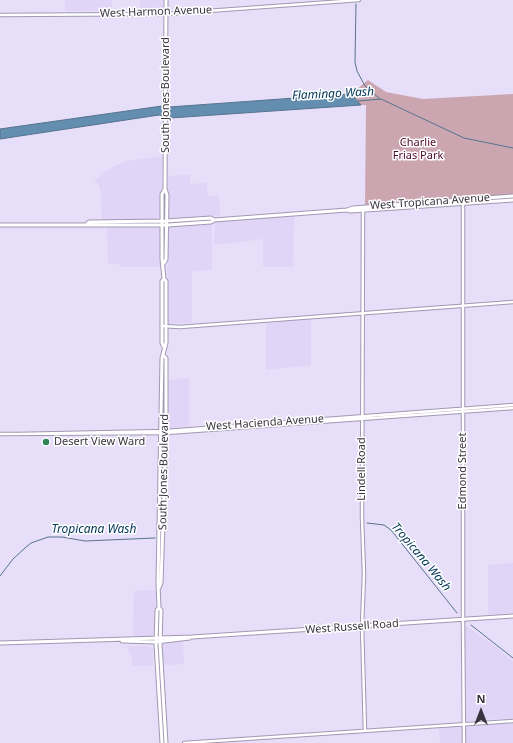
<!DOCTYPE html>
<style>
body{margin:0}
#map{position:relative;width:513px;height:743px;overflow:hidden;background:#e7def9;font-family:"Noto Sans",sans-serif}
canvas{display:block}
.north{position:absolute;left:461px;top:691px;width:40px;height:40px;-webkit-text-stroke:3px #fff;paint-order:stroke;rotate:0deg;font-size:11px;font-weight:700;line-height:16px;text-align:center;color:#38343f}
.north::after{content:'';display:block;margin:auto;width:14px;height:18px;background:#38343f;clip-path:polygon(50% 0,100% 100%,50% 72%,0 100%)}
</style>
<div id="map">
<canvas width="513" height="743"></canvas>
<div class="north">N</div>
</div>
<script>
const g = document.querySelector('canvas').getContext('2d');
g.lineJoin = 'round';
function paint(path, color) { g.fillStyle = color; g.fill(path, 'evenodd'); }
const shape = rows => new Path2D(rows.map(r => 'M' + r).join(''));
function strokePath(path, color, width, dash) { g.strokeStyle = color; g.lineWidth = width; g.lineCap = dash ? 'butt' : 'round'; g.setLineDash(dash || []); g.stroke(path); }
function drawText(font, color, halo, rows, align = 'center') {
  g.font = font + ' "Noto Sans",sans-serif'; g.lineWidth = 3; g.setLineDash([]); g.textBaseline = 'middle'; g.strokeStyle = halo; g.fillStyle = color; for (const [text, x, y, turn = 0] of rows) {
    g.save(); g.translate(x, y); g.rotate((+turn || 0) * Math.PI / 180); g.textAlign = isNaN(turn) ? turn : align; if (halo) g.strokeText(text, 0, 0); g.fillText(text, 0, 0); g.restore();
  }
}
paint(shape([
 [65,0,112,0,112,11,65,11],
 [140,0,163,0,163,11,140,11],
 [162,156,161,215,155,220,102,220,101,194,99,185,94,181,103,173,116,165,128,161],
 [190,175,190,184,206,183,208,196,219,196,220,215,168,220,168,176],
 [294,214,293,267,263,267,263,239,214,245,215,220],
 [212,223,212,270,192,271,192,323,167,324,168,227],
 [107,227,161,228,161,267,121,267,118,264,108,264],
 [311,319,311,365,266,370,266,323],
 [189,378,189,426,168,428,168,380],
 [513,563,513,613,488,614,488,565],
 [154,590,156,592,154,634,153,637,133,637,134,591],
 [463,624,498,648,513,662,513,718,466,721],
 [183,642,184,664,164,665,162,646,165,643],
 [127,646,149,646,153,649,153,666,132,666,132,655,128,651],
 [513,723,513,743,440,743,439,728]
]), '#e0d4f7');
paint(shape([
 [368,80,386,92,423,99,513,94,513,194,365,205,366,105,361,105,351,94]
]), '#cba6b1');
const water = shape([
 [351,94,361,105,170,118,159,115,0,139,0,129,162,106,169,107,351,94]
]);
paint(water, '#638eb0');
strokePath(water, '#56738e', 1);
strokePath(shape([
 [356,4,355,62,357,71,365,86,380,99],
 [358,101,381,99,464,138,513,148],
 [367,523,384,525,391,530,457,613],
 [0,576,13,559,25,548,31,543,48,537,62,537,85,541,155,538],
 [471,625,513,658]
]), '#56738e', 1);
const secondary = shape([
 [0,15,166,14,359,0],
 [463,200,463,619,464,743],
 [363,209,362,517,364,574,362,626,365,731],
 [162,326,180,327,513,302],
 [0,434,166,433,513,408],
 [18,434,166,431,513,405],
 [184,743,513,721]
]);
const primary = shape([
 [165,189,162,194,162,259,164,279,166,281,166,343,162,358,158,583,159,608,161,610,160,644,166,743],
 [347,210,351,211,513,200],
 [87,224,89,222,166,221,211,218,214,220],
 [0,225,168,225,211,222,214,220,347,210,353,208,513,196],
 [164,263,166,259,167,195,165,189,166,0],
 [164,347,162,343,162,281,164,279],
 [159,588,161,583,166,433,166,358,164,356],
 [159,608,157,610,156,644,162,743],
 [122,641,156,642,190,638],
 [0,643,192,637,513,616]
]);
strokePath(secondary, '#a198b2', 4.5);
strokePath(primary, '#a198b2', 5);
strokePath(secondary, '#fff', 2.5);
strokePath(primary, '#fff', 3);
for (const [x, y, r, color] of [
 [46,442,4,"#2e865a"]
]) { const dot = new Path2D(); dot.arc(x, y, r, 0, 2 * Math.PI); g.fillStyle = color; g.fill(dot); strokePath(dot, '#fff', 1.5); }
drawText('11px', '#38343f', '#fff', [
 ["West Harmon Avenue",156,12,-2],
 ["South Jones Boulevard",166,95,-90],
 ["West Tropicana Avenue",430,202,-4],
 ["West Hacienda Avenue",265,423,-4],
 ["Lindell Road",362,469,-90],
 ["Edmond Street",463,471,-90],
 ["South Jones Boulevard",164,472,-89],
 ["West Russell Road",352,627,-4]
]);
drawText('11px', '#4d0a2a', '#fff', [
 ["Charlie",418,143],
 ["Frias Park",418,156]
]);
drawText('11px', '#38343f', '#fff', [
 ["Desert View Ward",54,442]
], 'left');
drawText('italic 12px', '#003659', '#fff', [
 ["Flamingo Wash",333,94,-3],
 ["Tropicana Wash",94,530],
 ["Tropicana Wash",421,557,50]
]);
</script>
